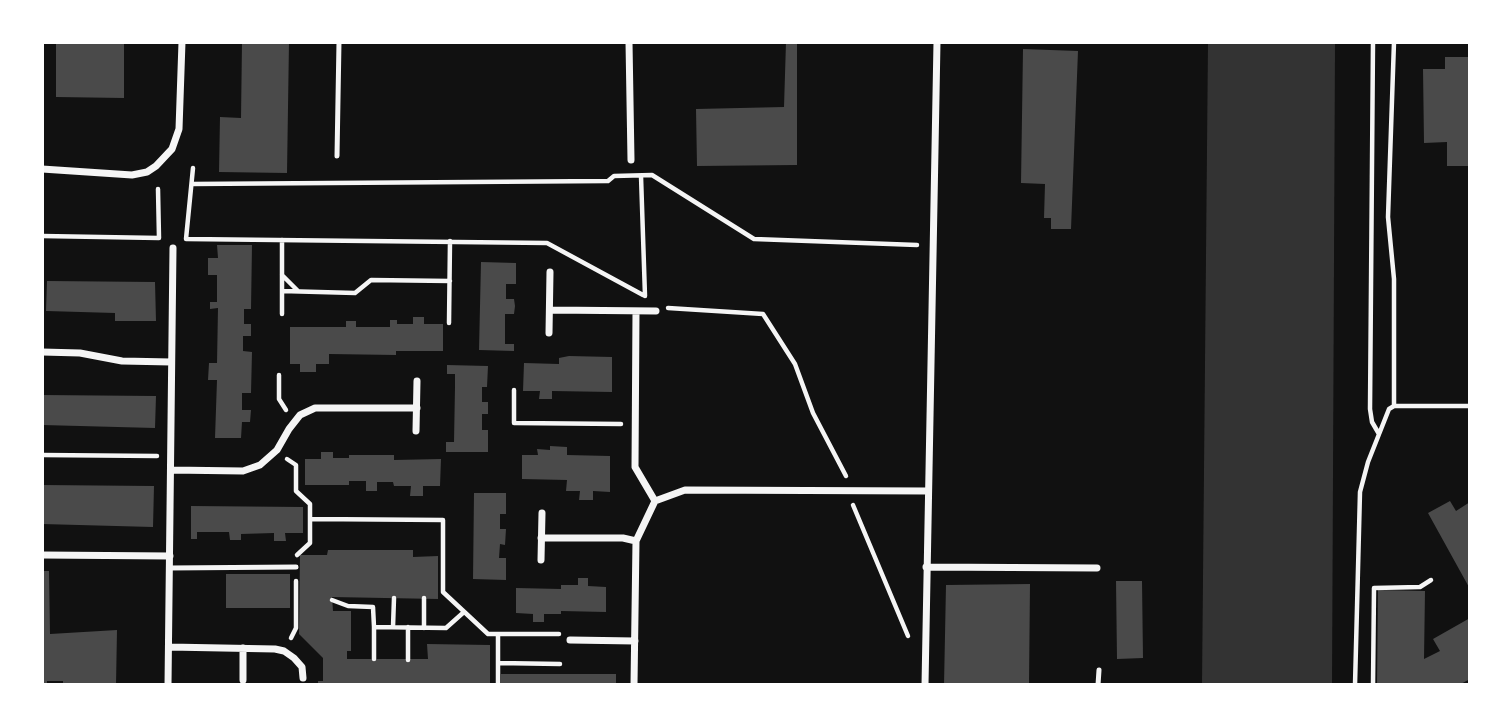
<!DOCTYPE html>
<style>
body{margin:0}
#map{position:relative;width:1512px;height:727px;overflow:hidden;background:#111;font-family:"Noto Sans",sans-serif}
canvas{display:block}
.frame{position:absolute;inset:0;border:44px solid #fff;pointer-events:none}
</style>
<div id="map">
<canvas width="1512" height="727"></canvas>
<div class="frame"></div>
</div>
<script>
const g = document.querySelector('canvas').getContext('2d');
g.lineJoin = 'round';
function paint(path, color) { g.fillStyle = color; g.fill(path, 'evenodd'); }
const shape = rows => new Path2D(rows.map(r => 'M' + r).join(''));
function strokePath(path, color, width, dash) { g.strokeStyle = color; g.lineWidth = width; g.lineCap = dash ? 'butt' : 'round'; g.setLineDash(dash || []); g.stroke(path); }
paint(shape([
 [1208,42,1335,42,1332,685,1202,685]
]), '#333');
paint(shape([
 [56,42,124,42,124,98,56,97],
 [242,42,289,42,287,173,219,172,220,117,241,118],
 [786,42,797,42,797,165,697,166,696,109,784,107],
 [1023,49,1078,51,1071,229,1051,229,1051,218,1044,218,1045,184,1021,183],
 [1445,57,1470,57,1470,166,1447,166,1447,142,1424,143,1423,69,1445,69],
 [217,245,252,245,251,309,244,309,244,324,251,324,251,336,243,336,243,351,252,352,251,393,242,393,242,410,251,410,250,422,242,422,241,438,215,438,217,380,208,380,209,363,217,363,218,308,210,309,210,302,217,302,217,275,208,275,208,258,218,258],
 [481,262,516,263,516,284,506,284,506,299,514,299,515,306,514,314,505,314,505,344,514,344,514,351,479,350],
 [47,281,155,282,156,321,115,321,115,313,46,311],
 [413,317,424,317,424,324,443,324,443,351,396,351,396,355,329,354,329,364,316,364,316,372,300,372,300,364,290,364,290,327,346,327,346,321,356,321,356,327,390,327,390,320,397,320,397,324,413,324],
 [569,356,612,357,612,392,552,391,552,399,539,399,540,391,523,391,524,363,559,364,559,358],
 [447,365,488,366,487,387,482,387,482,402,488,402,488,414,482,414,482,430,488,430,488,452,446,452,446,442,454,442,455,387,455,374,447,374],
 [42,395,156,396,155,428,42,425],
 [550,446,567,447,567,455,610,456,610,492,593,491,593,500,579,500,580,491,566,491,567,480,522,479,522,455,538,455,537,449,550,450],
 [321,452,333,452,333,458,349,458,349,455,394,455,394,460,441,459,440,486,423,486,423,496,410,496,411,486,394,486,393,482,377,482,377,491,366,491,366,481,349,481,349,485,305,485,305,459,321,459],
 [42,485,154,486,153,527,42,524],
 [474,493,506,493,506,514,500,514,500,529,506,529,505,545,500,544,499,558,506,558,506,580,473,579],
 [1450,501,1456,511,1470,502,1470,589,1428,513],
 [191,506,303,507,303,533,285,533,286,541,274,541,274,533,241,534,241,540,230,540,229,532,197,532,197,539,191,539],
 [328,550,413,550,413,557,438,556,438,599,332,597,333,611,351,611,351,651,347,651,347,659,428,659,427,644,490,645,490,685,318,685,318,681,323,681,323,658,299,634,300,555,327,555],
 [42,571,49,571,50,634,117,630,116,685,63,685,63,681,47,681,47,685,42,685],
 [226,574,290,574,290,608,226,608],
 [578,578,588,578,588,586,606,587,606,612,561,611,561,614,544,614,544,622,533,622,533,614,516,613,516,588,561,589,561,585,578,585],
 [1116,581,1142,581,1143,658,1117,659],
 [1030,584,1029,685,944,685,946,585],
 [1378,590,1425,591,1424,659,1440,651,1433,639,1470,618,1470,679,1459,685,1377,685],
 [501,674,616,674,616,685,501,685]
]), '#4a4a4a');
strokePath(shape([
 [1373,42,1370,409,1372,422,1379,434],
 [193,168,186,239,547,243,643,295],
 [641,176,645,296],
 [192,184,608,181,614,176,652,175,754,239,917,245],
 [42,236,159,238,158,189],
 [282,275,298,291],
 [282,291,355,293,371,280,450,281],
 [668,308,763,314,795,364,813,413,846,476],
 [282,314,282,240],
 [449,323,450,241],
 [279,375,279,399,286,410],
 [514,390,514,423,621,424],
 [1394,406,1470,406],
 [42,455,157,456],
 [287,459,296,465,296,491,310,504,310,543,297,555],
 [853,505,908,636],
 [310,519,443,520,443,592,488,634,559,634],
 [332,600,348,606,373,607,374,627,446,628,464,612],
 [393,627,394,598],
 [424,628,424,598],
 [498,634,498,685],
 [291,638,296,628,296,581],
 [374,659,374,627],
 [408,660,408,627],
 [498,663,560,664],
 [1355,685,1360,492,1368,462,1389,409,1394,406,1394,279,1388,217,1394,42],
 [1373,685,1374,588,1420,587,1431,580]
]), '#f5f5f5', 4.5);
strokePath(shape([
 [337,156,339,42],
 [169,568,296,567],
 [1098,685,1099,670]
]), '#f5f5f5', 5);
strokePath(shape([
 [629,42,631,160],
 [42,169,132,175,147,172,156,166,172,149,179,129,182,42],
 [550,310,656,311],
 [636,311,635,467,655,501],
 [549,333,550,272],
 [42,352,80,353,122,361,171,362],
 [416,431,417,381],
 [171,470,243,471,260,465,277,450,289,429,300,415,315,408,417,408],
 [655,501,685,490,928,491],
 [541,538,623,538,636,541],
 [42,555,170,556],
 [541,560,542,513],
 [926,567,1097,568],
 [570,640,635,641],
 [169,647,275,649,284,651,294,658,302,667,303,678],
 [243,680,243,648],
 [168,685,173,248],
 [634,685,636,541,655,501],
 [925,685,937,42]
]), '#f5f5f5', 7);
</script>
